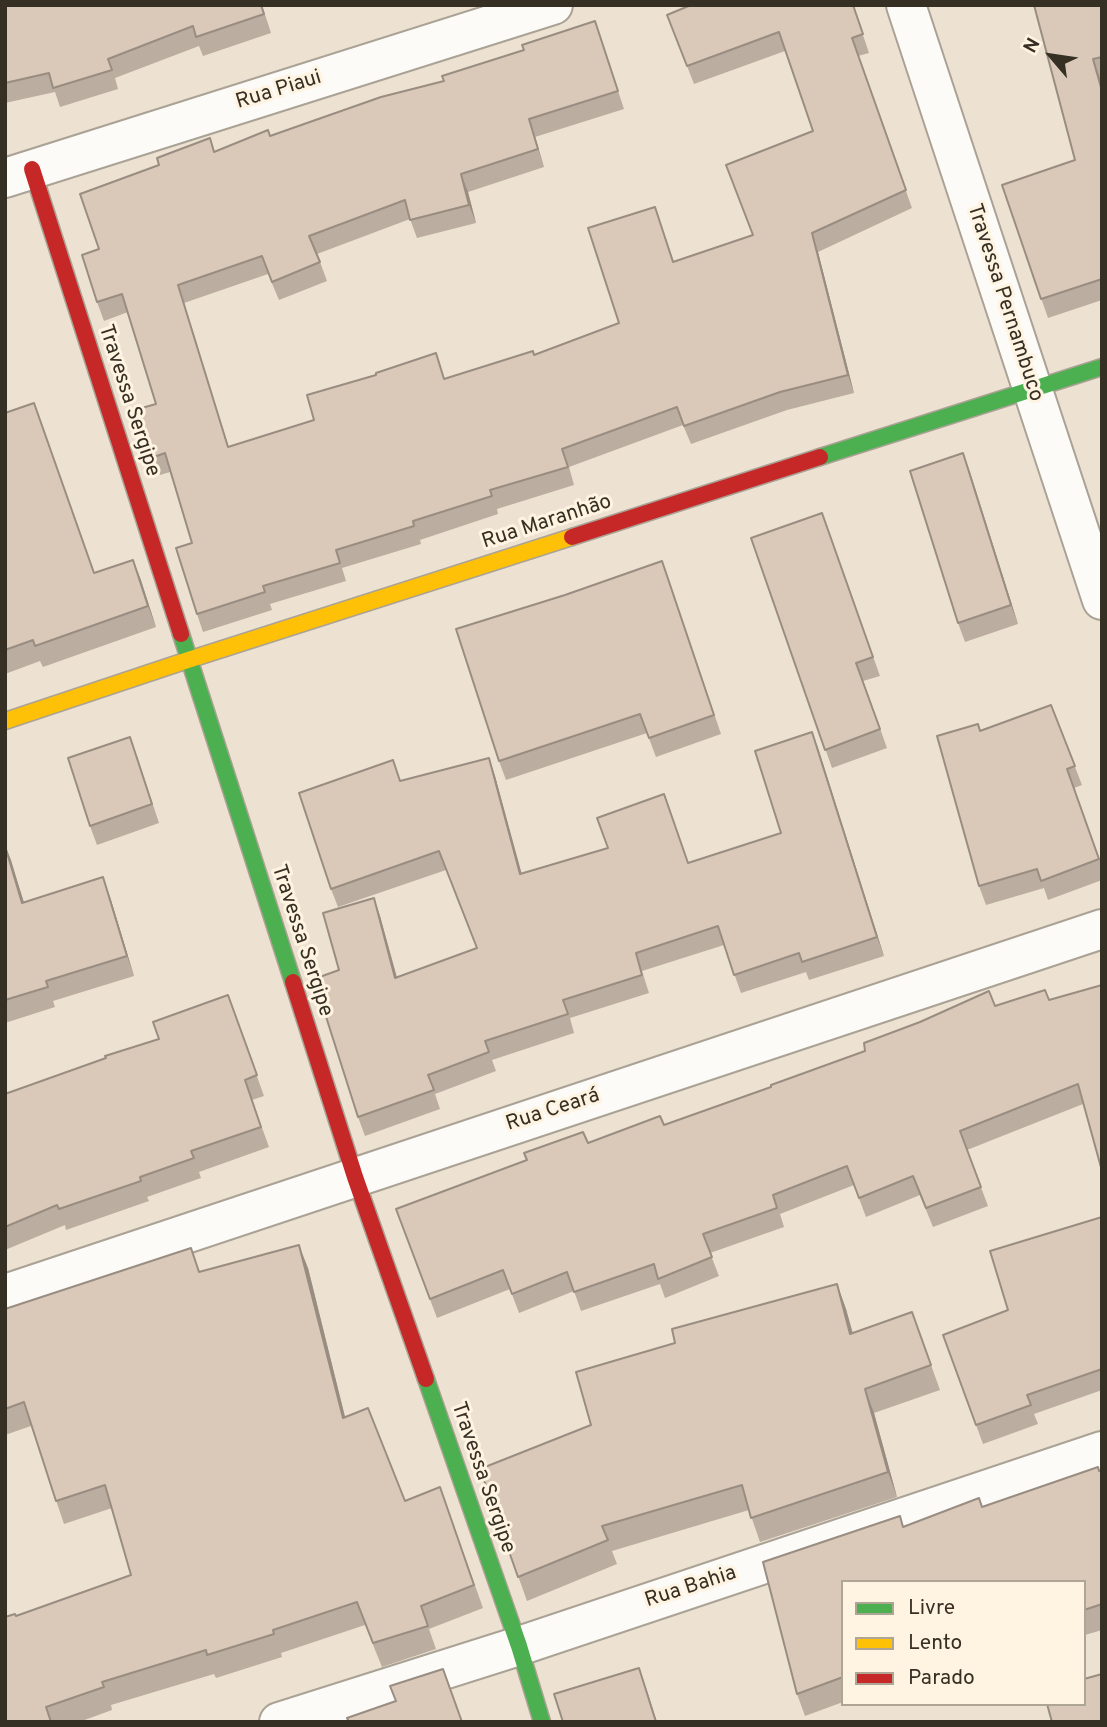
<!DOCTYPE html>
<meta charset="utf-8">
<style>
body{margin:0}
#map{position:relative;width:1107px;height:1727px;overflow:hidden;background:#ede2d2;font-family:Overpass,sans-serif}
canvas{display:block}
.frame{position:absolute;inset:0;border:7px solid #362f24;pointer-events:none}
.legend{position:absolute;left:841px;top:1580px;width:245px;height:126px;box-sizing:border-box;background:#fff3e1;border:2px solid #afa595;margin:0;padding:9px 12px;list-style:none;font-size:21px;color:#362f24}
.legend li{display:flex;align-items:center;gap:14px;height:35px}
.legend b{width:35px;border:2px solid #afa595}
.north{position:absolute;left:1016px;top:21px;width:70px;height:70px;-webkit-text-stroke:5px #fff3e1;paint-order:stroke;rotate:299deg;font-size:19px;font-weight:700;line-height:28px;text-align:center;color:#362f24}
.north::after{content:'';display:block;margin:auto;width:24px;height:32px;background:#362f24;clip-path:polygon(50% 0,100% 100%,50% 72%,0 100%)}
</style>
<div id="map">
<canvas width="1107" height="1727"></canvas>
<div class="frame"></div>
<ul class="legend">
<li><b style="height:9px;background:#4caf50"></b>Livre</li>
<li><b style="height:9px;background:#ffc107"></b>Lento</li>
<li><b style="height:9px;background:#c62828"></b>Parado</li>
</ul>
<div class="north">N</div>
</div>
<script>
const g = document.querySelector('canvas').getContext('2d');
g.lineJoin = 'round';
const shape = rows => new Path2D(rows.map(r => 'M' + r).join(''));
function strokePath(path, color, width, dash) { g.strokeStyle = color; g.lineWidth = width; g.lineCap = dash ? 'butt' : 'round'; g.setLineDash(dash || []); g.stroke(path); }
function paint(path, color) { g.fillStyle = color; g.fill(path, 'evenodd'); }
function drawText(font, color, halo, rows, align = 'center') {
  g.font = font + ' Overpass,sans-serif'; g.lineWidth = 6; g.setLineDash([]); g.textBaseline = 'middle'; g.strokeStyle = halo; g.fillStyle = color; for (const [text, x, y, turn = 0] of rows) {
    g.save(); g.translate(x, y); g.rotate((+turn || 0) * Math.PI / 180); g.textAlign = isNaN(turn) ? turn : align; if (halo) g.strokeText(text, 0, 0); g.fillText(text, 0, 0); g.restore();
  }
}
const street = shape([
 [906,5,1102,600],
 [5,178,553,5],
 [5,1294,1102,929],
 [279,1722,519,1646,1102,1451]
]);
const fast = shape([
 [820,457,1102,367],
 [181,634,293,982],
 [426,1379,519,1646,542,1722]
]);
const slow = shape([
 [5,721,188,660,572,537]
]);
const jam = shape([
 [32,169,181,634],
 [572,537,820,457],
 [293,982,355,1177,426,1379]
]);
strokePath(street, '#aaa295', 42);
strokePath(fast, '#aaa295', 19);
strokePath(slow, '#aaa295', 19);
strokePath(jam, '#aaa295', 19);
strokePath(street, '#fcfbf8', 38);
strokePath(fast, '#4caf50', 16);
strokePath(slow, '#ffc107', 16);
strokePath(jam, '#c62828', 16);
paint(shape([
 [5,5,262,5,271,33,203,56,199,46,115,78,118,89,60,107,55,92,5,103],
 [853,5,869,53,858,56,912,208,818,252,854,393,787,410,691,444,683,425,569,467,574,485,497,509,498,514,420,540,421,544,342,568,346,581,270,604,272,610,203,632,197,614,192,543,170,472,160,475,154,457,156,404,128,312,104,321,97,302,99,249,159,165,215,152,270,136,444,81,595,21,624,109,535,137,544,167,468,192,476,223,417,238,410,219,317,254,327,281,279,300,268,274,184,303,228,447,445,379,534,355,619,323,655,207,674,262,753,235,813,131,785,51,694,84,667,15],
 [1102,5,1102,78,1100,78,1102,84,1102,300,1048,318,1002,185,1075,160],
 [5,413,94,573,133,560,156,627,43,667,40,661,5,674],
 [963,453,1018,624,965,642,958,623],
 [822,513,880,676,863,681,887,748,832,768,751,538],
 [669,580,721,734,656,757,647,733,506,780,499,761],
 [1051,705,1082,785,1074,788,1102,866,1102,880,1048,900,1044,888,986,905,979,886,980,730],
 [812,732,884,956,809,980,806,972,741,993,724,945,642,971,649,993,570,1018,574,1033,492,1060,496,1071,435,1094,440,1109,365,1136,358,1117,339,970,380,916,397,977,477,949,446,870,338,907,331,889,489,758,495,776,521,874,688,863,781,833],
 [137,756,159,823,97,845,90,826],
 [5,845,24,902,110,897,134,976,53,1001,55,1007,5,1023],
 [1102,985,1083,1104,967,1150,988,1206,933,1227,920,1195,866,1217,854,1185,780,1214,784,1227,710,1253,719,1276,665,1298,660,1284,581,1311,574,1291,519,1313,510,1289,437,1318,396,1209,588,1143,664,1125,995,1006,1049,1000],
 [228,995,264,1096,252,1100,269,1147,199,1172,201,1178,147,1197,149,1201,66,1230,65,1225,5,1250,5,1094,159,1039],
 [1102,1217,1102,1390,1034,1414,1038,1424,983,1444,943,1335,1008,1310],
 [308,1268,345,1417,405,1501,440,1487,483,1608,429,1629,436,1649,382,1667,365,1625,281,1653,282,1657,216,1678,214,1674,111,1705,112,1710,79,1722,5,1722,16,1616,131,1575,112,1508,64,1524,31,1426,5,1435,5,1309,200,1271],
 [837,1284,846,1309,853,1333,912,1312,940,1390,874,1413,897,1497,760,1542,749,1510,612,1551,617,1564,527,1601,480,1469,591,1425,675,1343],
 [1098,1467,1099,1471,1102,1470,1102,1630,1085,1635,1084,1632,1084,1582,843,1582,843,1702,805,1716,797,1694,763,1562,900,1516,903,1527,979,1498,982,1507]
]), '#bbad9f');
paint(shape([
 [1093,59,1100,78,1102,91],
 [529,119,535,137,544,167,538,149],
 [461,174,468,192,476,223,469,205],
 [812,233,818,252,854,393,848,375],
 [178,285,184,303,234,465,228,447],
 [963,453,970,472,1018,624,1011,605],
 [133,560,141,580,156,627,148,606],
 [812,732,819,751,884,956,877,937],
 [489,758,495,776,527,893,520,874],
 [5,845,11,860,30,923,22,903],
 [103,877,110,897,134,976,127,956],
 [374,898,380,916,402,997,395,978],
 [299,1245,308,1268,351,1441,343,1418],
 [837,1284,846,1309,859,1358,850,1334],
 [865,1389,874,1413,897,1497,888,1472],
 [639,1668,648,1694,657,1722,656,1722]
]), '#998d82');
const building = shape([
 [5,5,261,5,264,14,196,37,193,26,108,59,112,70,53,88,49,73,5,83,5,5],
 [691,5,853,5,863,34,852,38,906,190,812,233,848,375,780,392,684,426,677,407,562,449,568,467,490,490,492,496,413,521,414,526,336,550,340,563,263,586,265,592,197,614,176,548,192,543,165,453,154,457,138,409,156,404,122,294,97,302,82,255,99,249,80,194,159,165,157,158,210,138,214,152,268,130,270,136,381,97,444,81,442,76,524,50,522,45,595,21,618,91,529,119,538,149,461,174,469,205,410,220,405,200,309,236,320,262,272,282,262,256,178,285,228,447,314,420,307,395,376,375,376,373,436,353,444,379,533,351,534,355,619,323,588,228,655,207,673,262,753,235,726,165,813,131,779,32,687,66,667,15,691,5],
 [1034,5,1102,5,1102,57,1093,59,1102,91,1102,279,1041,299,1002,185,1075,160,1034,5],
 [34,403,94,573,133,560,148,606,35,646,33,640,5,650,5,413,34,403],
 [963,453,1011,605,958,623,910,471,963,453],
 [822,513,873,657,856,663,880,729,825,750,751,538,822,513],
 [662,561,714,715,649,738,640,714,499,761,456,629,565,595,662,561],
 [1051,705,1075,766,1067,769,1099,859,1041,881,1037,869,979,886,937,736,978,724,980,731,1051,705],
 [812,732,877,937,802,962,799,953,734,975,718,926,636,953,642,975,563,1000,568,1014,485,1041,489,1052,428,1075,434,1090,358,1117,314,979,339,970,323,913,374,898,395,978,477,948,439,851,331,889,299,793,393,760,400,781,489,758,520,874,608,848,597,818,664,794,688,863,781,833,755,751,812,732],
 [130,737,152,804,90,826,68,758,130,737],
 [5,846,22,903,103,877,127,956,46,981,48,987,5,1000,5,846],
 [1102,985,1102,1171,1078,1084,960,1131,981,1187,926,1208,913,1176,859,1198,847,1166,773,1195,777,1208,703,1234,712,1257,658,1279,654,1264,574,1292,567,1272,512,1294,503,1270,430,1299,396,1209,527,1160,524,1153,583,1132,588,1143,660,1116,664,1125,771,1087,771,1085,865,1051,864,1043,920,1022,989,991,995,1006,1045,990,1049,1000,1102,985],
 [228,995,257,1075,245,1080,261,1127,191,1151,194,1158,140,1177,141,1181,59,1209,57,1205,5,1227,5,1094,106,1058,105,1056,159,1039,153,1022,228,995],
 [1102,1217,1102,1369,1027,1395,1031,1405,976,1425,943,1335,1008,1310,990,1251,1102,1217],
 [299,1245,343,1418,368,1408,405,1501,440,1487,474,1585,421,1606,428,1626,373,1643,357,1602,273,1630,274,1634,207,1655,206,1650,102,1682,104,1687,46,1707,51,1722,5,1722,5,1617,15,1614,16,1616,131,1575,105,1485,56,1501,24,1402,5,1409,5,1309,191,1248,199,1272,299,1245],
 [837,1284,850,1334,912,1312,931,1365,865,1389,888,1472,751,1518,742,1485,602,1526,608,1540,518,1577,480,1469,591,1425,576,1372,675,1343,672,1329,837,1284],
 [1098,1467,1099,1471,1102,1470,1102,1604,1084,1610,1084,1582,843,1582,843,1677,797,1694,763,1562,900,1516,903,1527,979,1498,982,1507,1098,1467],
 [639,1668,656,1722,563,1722,554,1694,639,1668],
 [443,1669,462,1722,349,1722,347,1718,396,1701,390,1686,443,1669],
 [1102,1674,1102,1722,1052,1722,1047,1704,1084,1704,1084,1679,1102,1674]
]);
paint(building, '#dac9b9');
strokePath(building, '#998d82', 2);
drawText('21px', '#362f24', '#fff3e1', [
 ["Rua Piaui",279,91,-17],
 ["Travessa Pernambuco",1004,303,72],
 ["Travessa Sergipe",128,401,72],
 ["Rua Maranhão",547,523,-18],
 ["Travessa Sergipe",301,941,72],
 ["Rua Ceará",553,1111,-18],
 ["Travessa Sergipe",482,1478,71],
 ["Rua Bahia",691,1588,-18]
]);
</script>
